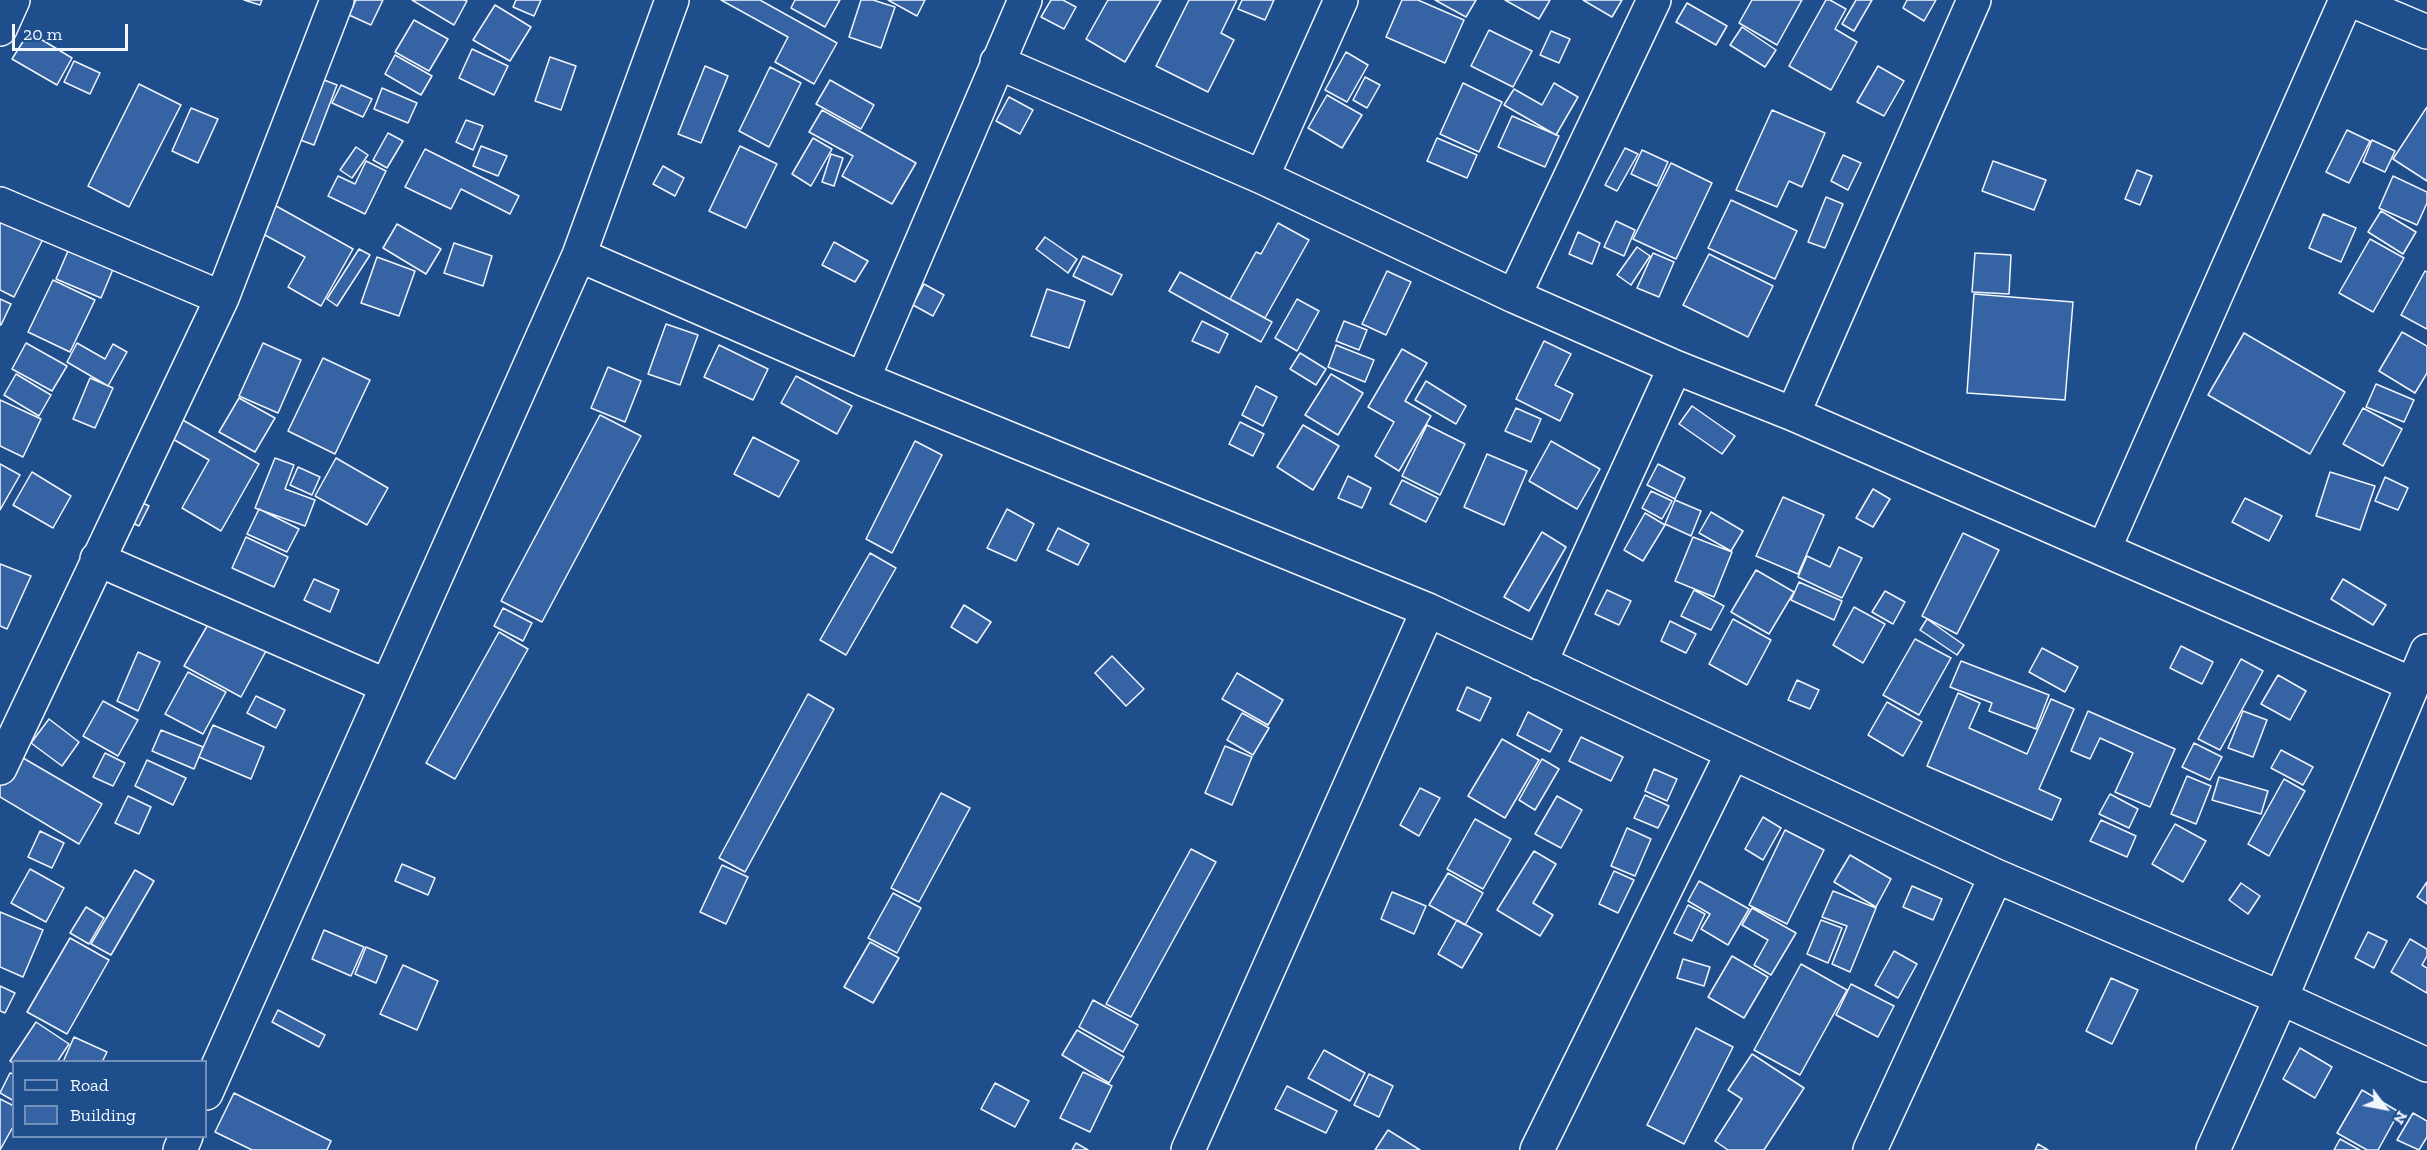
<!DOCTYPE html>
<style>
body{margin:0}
#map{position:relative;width:2427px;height:1150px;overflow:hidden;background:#1f4e8c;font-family:"Zilla Slab",serif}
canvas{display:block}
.legend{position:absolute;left:12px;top:1060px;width:195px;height:78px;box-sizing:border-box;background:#1f4e8c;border:2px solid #7391ba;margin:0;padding:8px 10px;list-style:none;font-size:18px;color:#f2f6ff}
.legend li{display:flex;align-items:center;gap:12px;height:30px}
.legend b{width:30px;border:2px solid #7391ba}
.north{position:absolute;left:2355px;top:1078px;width:60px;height:60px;-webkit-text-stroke:4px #1f4e8c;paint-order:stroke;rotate:122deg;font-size:16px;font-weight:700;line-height:24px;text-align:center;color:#f2f6ff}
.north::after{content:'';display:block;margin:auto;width:21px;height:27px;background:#f2f6ff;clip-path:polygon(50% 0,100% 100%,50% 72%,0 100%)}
.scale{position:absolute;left:12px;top:24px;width:116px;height:27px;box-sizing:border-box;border:3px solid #f2f6ff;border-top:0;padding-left:8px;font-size:18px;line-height:21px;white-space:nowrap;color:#f2f6ff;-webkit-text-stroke:4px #1f4e8c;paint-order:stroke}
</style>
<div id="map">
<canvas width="2427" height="1150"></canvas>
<ul class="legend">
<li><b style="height:8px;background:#1f4e8c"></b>Road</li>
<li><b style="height:16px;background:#3563a3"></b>Building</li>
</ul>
<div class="north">N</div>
<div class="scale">20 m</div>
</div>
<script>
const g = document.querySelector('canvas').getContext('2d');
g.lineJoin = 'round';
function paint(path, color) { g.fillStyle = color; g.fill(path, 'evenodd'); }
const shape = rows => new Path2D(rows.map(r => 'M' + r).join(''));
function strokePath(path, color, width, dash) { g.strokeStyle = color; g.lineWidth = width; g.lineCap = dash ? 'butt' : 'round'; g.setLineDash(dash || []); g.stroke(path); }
const building = shape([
 [244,0,262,0,260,5,244,0],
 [356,0,383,0,371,25,349,15,356,0],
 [412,0,464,0,467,1,454,25,412,0],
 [516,0,541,0,534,16,513,7,516,0],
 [721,0,760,0,837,43,814,84,775,62,788,37,721,0],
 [795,0,840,0,825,27,791,8,795,0],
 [861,0,873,0,895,7,881,48,849,37,861,0],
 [888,0,925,0,917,16,888,0],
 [1051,0,1063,0,1076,7,1064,29,1041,17,1051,0],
 [1108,0,1161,0,1125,62,1086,39,1108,0],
 [1189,0,1237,0,1221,33,1234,40,1208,92,1156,66,1189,0],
 [1242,0,1274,0,1265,20,1238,9,1242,0],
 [1402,0,1418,0,1464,20,1445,63,1386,37,1402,0],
 [1435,0,1476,0,1466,17,1435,0],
 [1505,0,1550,0,1539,19,1505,0],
 [1583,0,1622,0,1612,17,1583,0],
 [1752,0,1802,0,1777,45,1739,23,1752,0],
 [1826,0,1830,0,1846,9,1835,29,1857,42,1831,90,1789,66,1826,0],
 [1856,0,1872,0,1854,31,1842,24,1856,0],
 [1907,0,1936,0,1924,21,1903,8,1907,0],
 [1687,3,1727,26,1716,45,1676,22,1687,3],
 [495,5,531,27,510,61,473,40,495,5],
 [414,20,448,39,429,71,395,52,414,20],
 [1742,27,1776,50,1765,67,1730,45,1742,27],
 [1489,30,1532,51,1513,87,1471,66,1489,30],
 [1551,31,1570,39,1559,63,1540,55,1551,31],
 [29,32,72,58,57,85,12,59,29,32],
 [472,49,508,66,494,95,459,78,472,49],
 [1346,52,1368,65,1347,102,1325,90,1346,52],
 [395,55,432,76,421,95,385,74,395,55],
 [550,57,576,66,561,110,535,101,550,57],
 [74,61,100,73,90,94,64,82,74,61],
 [705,66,728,76,701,143,678,134,705,66],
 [1878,66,1904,81,1884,116,1857,102,1878,66],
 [770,67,801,83,769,147,739,131,770,67],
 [1365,77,1380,85,1367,108,1353,100,1365,77],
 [319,78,337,85,314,145,295,138,319,78],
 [830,80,874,105,861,129,816,104,830,80],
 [1463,83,1502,102,1479,152,1440,134,1463,83],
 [1554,83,1578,97,1556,135,1504,105,1514,89,1542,105,1554,83],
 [139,84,181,105,129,207,88,186,139,84],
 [341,85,372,99,363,117,332,103,341,85],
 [382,88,417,103,408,123,374,109,382,88],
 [1327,95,1362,115,1342,148,1308,128,1327,95],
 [1009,97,1033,110,1020,134,996,121,1009,97],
 [2427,107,2427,181,2393,159,2427,107],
 [191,108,218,119,198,163,172,151,191,108],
 [822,110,916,163,892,204,842,176,853,156,809,132,822,110],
 [1772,110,1825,133,1802,187,1789,181,1777,207,1736,190,1772,110],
 [1512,116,1559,136,1545,167,1498,147,1512,116],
 [466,120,483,126,473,150,456,142,466,120],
 [2347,130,2370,141,2349,183,2326,172,2347,130],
 [388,133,403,141,387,168,373,160,388,133],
 [813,138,832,149,811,186,792,174,813,138],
 [1437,138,1477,155,1467,178,1427,161,1437,138],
 [2372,140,2395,151,2385,172,2363,162,2372,140],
 [481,146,507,156,498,176,473,166,481,146],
 [740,146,777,164,746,228,709,211,740,146],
 [356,147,368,155,352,178,340,170,356,147],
 [1625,148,1638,154,1617,191,1605,185,1625,148],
 [425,149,519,196,510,214,461,189,451,209,405,187,425,149],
 [1642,150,1668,162,1657,186,1631,174,1642,150],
 [831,154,843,158,834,186,822,182,831,154],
 [1843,155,1861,163,1848,190,1831,181,1843,155],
 [366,161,386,171,365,214,328,196,338,176,355,184,366,161],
 [1993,161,2046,180,2034,210,1982,191,1993,161],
 [1671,163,1712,183,1676,259,1633,239,1671,163],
 [663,166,684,178,675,196,653,184,663,166],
 [2137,170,2152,176,2140,205,2125,199,2137,170],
 [2393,176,2427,192,2427,203,2417,225,2379,208,2393,176],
 [1826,197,1843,204,1825,248,1808,242,1826,197],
 [1731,200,1797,231,1775,279,1708,248,1731,200],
 [269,202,353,249,321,306,288,287,305,257,254,229,269,202],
 [6,211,47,231,14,297,0,290,0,222,6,211],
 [2381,211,2416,232,2403,254,2368,232,2381,211],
 [2323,214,2356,228,2341,262,2309,248,2323,214],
 [1616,221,1635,230,1624,256,1604,247,1616,221],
 [1278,223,1309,240,1265,318,1230,299,1256,252,1261,254,1278,223],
 [397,224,441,249,426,274,383,248,397,224],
 [1578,232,1600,243,1592,264,1569,254,1578,232],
 [1045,237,1077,259,1068,273,1036,249,1045,237],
 [2370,239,2404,258,2373,312,2339,293,2370,239],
 [834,242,868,261,855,282,822,265,834,242],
 [454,243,492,256,483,286,444,273,454,243],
 [71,244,116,262,101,298,56,279,71,244],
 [1637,247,1650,256,1631,285,1617,275,1637,247],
 [359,249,370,255,337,306,327,299,359,249],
 [1653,253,1674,262,1659,297,1637,288,1653,253],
 [1975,253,2011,255,2009,294,1972,292,1975,253],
 [1709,254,1773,286,1748,337,1683,305,1709,254],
 [1083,256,1122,275,1112,295,1073,276,1083,256],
 [377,257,415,271,399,316,361,303,377,257],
 [1387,271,1411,282,1386,335,1362,324,1387,271],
 [2425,271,2427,272,2427,329,2401,315,2425,271],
 [1180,272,1272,322,1261,342,1169,291,1180,272],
 [53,280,95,300,70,352,28,332,53,280],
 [924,284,944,295,933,316,913,305,924,284],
 [1047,289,1085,301,1069,348,1031,336,1047,289],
 [1974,294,2073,302,2065,400,1967,393,1974,294],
 [0,299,11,304,1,325,0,325,0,299],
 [1297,299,1319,311,1297,351,1275,338,1297,299],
 [1202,321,1228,334,1219,353,1192,341,1202,321],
 [1344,321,1367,330,1359,350,1336,341,1344,321],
 [666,324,698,335,680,385,648,374,666,324],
 [2402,332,2427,346,2427,373,2415,393,2379,371,2402,332],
 [2244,333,2345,392,2310,454,2208,395,2244,333],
 [1544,341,1571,354,1555,385,1573,394,1560,421,1516,399,1544,341],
 [26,343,67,366,52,391,12,369,26,343],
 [77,343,105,359,113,344,127,352,108,386,67,362,77,343],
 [263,343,301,360,278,413,239,396,263,343],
 [719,345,768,369,753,400,704,377,719,345],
 [1336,345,1374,360,1365,382,1328,367,1336,345],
 [1402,349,1427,363,1405,401,1431,416,1399,471,1375,456,1394,422,1368,407,1402,349],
 [1300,353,1326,369,1316,385,1290,369,1300,353],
 [323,358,370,380,335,454,288,431,323,358],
 [608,367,641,381,625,422,591,408,608,367],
 [16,374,51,395,39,416,4,395,16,374],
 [1331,374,1363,393,1338,435,1305,415,1331,374],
 [796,376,852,406,837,434,781,403,796,376],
 [90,378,113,388,95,428,73,419,90,378],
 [1426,381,1466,406,1456,424,1415,400,1426,381],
 [2376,384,2414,400,2404,422,2366,407,2376,384],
 [1256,386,1277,397,1263,426,1242,415,1256,386],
 [239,398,275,418,255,452,219,432,239,398],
 [0,400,41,419,23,457,0,446,0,400],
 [1692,406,1735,436,1722,454,1679,424,1692,406],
 [1516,408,1541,419,1531,442,1505,431,1516,408],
 [2363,408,2402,429,2383,466,2343,444,2363,408],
 [169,412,259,464,221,531,182,508,209,460,159,431,169,412],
 [600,415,641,436,542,622,501,601,600,415],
 [1240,422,1264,434,1253,456,1229,444,1240,422],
 [1303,425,1339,446,1313,490,1277,467,1303,425],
 [1427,425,1465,444,1440,495,1402,476,1427,425],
 [753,437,799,461,779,497,734,474,753,437],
 [915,441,942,455,892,553,866,539,915,441],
 [1551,441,1600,469,1577,509,1529,481,1551,441],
 [1487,454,1527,471,1504,525,1464,507,1487,454],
 [275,458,294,465,285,489,315,500,305,526,255,508,275,458],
 [336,458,388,488,367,525,315,496,336,458],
 [0,464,20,475,0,510,0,464],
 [1658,464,1685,478,1675,499,1647,485,1658,464],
 [298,467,320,477,312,495,290,485,298,467],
 [32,472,71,496,53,528,13,505,32,472],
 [2330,472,2375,486,2360,530,2316,516,2330,472],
 [1348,476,1371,488,1362,508,1338,498,1348,476],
 [2385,477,2408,488,2398,510,2375,501,2385,477],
 [1402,480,1438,498,1426,522,1390,504,1402,480],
 [1873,489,1890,499,1873,527,1856,518,1873,489],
 [1651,491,1672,501,1662,519,1642,508,1651,491],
 [127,495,149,506,139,526,117,516,127,495],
 [1783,497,1824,515,1798,574,1756,556,1783,497],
 [2245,498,2282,516,2269,541,2232,522,2245,498],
 [1675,500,1701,511,1691,536,1665,524,1675,500],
 [259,509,299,529,287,552,247,534,259,509],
 [1007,509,1034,524,1016,561,987,548,1007,509],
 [1711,512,1743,531,1731,551,1699,533,1711,512],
 [1645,513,1665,525,1643,561,1624,550,1645,513],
 [1058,528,1089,544,1078,565,1047,550,1058,528],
 [1542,532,1566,547,1529,611,1504,597,1542,532],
 [1963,533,1999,550,1957,634,1922,616,1963,533],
 [246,537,288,557,274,587,232,568,246,537],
 [1693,537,1732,552,1714,597,1675,581,1693,537],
 [1839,547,1862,558,1842,598,1798,577,1807,556,1830,567,1839,547],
 [870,553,896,568,846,655,820,640,870,553],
 [0,564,31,576,7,629,0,626,0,564],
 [1756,570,1794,592,1769,634,1731,612,1756,570],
 [314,579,339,590,330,612,304,600,314,579],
 [2343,579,2386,605,2373,625,2331,599,2343,579],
 [1799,582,1842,601,1834,620,1791,600,1799,582],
 [1607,590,1631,601,1619,625,1595,614,1607,590],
 [1694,590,1724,606,1711,630,1681,616,1694,590],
 [1885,591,1905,602,1893,624,1872,612,1885,591],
 [964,605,991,622,977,643,951,627,964,605],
 [1854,607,1885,624,1863,663,1833,645,1854,607],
 [503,608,532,623,523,641,494,626,503,608],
 [1733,619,1771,640,1747,685,1709,664,1733,619],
 [1927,619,1964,645,1957,655,1920,630,1927,619],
 [210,621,266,651,241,697,184,666,210,621],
 [1670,621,1696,634,1686,653,1661,641,1670,621],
 [499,632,528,649,455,779,426,763,499,632],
 [1915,639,1951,658,1919,715,1883,695,1915,639],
 [2181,646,2213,662,2202,684,2170,668,2181,646],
 [2042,648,2078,667,2065,692,2029,672,2042,648],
 [138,652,160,662,138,711,117,701,138,652],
 [1112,656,1144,689,1126,706,1095,673,1112,656],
 [2241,659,2263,671,2220,750,2198,739,2241,659],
 [1961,661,2049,695,2036,729,1989,711,1992,703,1950,687,1961,661],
 [188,672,226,692,203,734,165,714,188,672],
 [1237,673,1283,700,1268,725,1222,699,1237,673],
 [2278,675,2306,691,2290,720,2261,704,2278,675],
 [1797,680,1819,690,1810,709,1788,700,1797,680],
 [1467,687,1491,698,1480,721,1457,710,1467,687],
 [1958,693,1980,703,1969,728,2027,754,2051,699,2074,709,2039,789,2061,799,2052,820,1927,766,1958,693],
 [808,694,834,709,745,872,719,858,808,694],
 [256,696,285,710,276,728,247,713,256,696],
 [103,701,138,720,118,756,83,736,103,701],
 [1887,702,1922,722,1903,756,1868,735,1887,702],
 [2088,711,2175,749,2150,807,2115,792,2133,753,2100,738,2090,759,2071,751,2088,711],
 [2243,711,2267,720,2253,757,2228,748,2243,711],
 [1528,712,1562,730,1550,752,1517,735,1528,712],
 [1242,713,1269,728,1253,755,1227,740,1242,713],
 [49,719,79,742,62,766,31,743,49,719],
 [213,725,264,747,251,779,199,757,213,725],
 [161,730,203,747,194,769,152,751,161,730],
 [1581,737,1623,757,1611,781,1569,761,1581,737],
 [1502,739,1539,760,1505,818,1468,796,1502,739],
 [2194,743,2222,757,2210,780,2182,767,2194,743],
 [1225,746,1252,757,1232,805,1205,793,1225,746],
 [2281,750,2313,767,2303,785,2271,768,2281,750],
 [105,753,125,763,113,786,93,777,105,753],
 [18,755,102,804,79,844,0,797,0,786,18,755],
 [1542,759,1559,769,1535,810,1519,800,1542,759],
 [147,760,186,778,173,805,135,786,147,760],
 [1654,769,1677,779,1667,801,1645,791,1654,769],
 [2187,776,2211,786,2196,824,2171,814,2187,776],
 [2219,777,2268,791,2261,814,2212,800,2219,777],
 [2284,779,2305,791,2269,856,2248,844,2284,779],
 [1420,788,1440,798,1419,836,1400,825,1420,788],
 [941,793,970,808,919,902,891,888,941,793],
 [2110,794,2138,809,2129,828,2099,814,2110,794],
 [1645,795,1669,806,1658,828,1634,818,1645,795],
 [128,796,151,807,139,834,115,823,128,796],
 [1557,796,1582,810,1561,848,1535,834,1557,796],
 [1763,817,1781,828,1763,860,1745,849,1763,817],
 [1475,819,1511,839,1483,889,1447,869,1475,819],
 [2101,820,2136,836,2127,857,2090,841,2101,820],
 [2175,824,2206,841,2183,882,2152,864,2175,824],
 [1627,828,1651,839,1635,876,1611,866,1627,828],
 [1785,830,1824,850,1787,924,1749,905,1785,830],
 [40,831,64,843,52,868,28,857,40,831],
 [1191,849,1216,862,1131,1017,1106,1004,1191,849],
 [1534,851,1556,864,1533,903,1553,915,1540,936,1497,910,1534,851],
 [1850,855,1891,879,1876,907,1834,882,1850,855],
 [402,864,435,878,428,895,395,881,402,864],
 [722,865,748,877,726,924,700,912,722,865],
 [30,869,64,888,46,922,11,903,30,869],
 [135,870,154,881,111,955,91,944,135,870],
 [1614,871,1634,880,1618,913,1599,904,1614,871],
 [1448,873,1483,893,1465,925,1429,905,1448,873],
 [1699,881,1749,909,1728,945,1701,929,1710,914,1688,901,1699,881],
 [2427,882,2427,904,2417,897,2427,882],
 [2241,883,2260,896,2248,914,2229,900,2241,883],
 [1912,886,1942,899,1933,920,1903,907,1912,886],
 [1833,891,1876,908,1850,972,1832,964,1847,926,1822,917,1833,891],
 [1392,892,1426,906,1414,934,1381,919,1392,892],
 [893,893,921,908,897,953,868,938,893,893],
 [1688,905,1705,914,1692,941,1674,933,1688,905],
 [86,907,104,918,89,944,70,933,86,907],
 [1752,908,1796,933,1771,975,1754,965,1768,940,1742,925,1752,908],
 [0,912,43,930,23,977,0,967,0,912],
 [1457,920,1482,934,1462,968,1438,954,1457,920],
 [1821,920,1842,928,1828,963,1807,954,1821,920],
 [324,930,364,947,351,976,312,959,324,930],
 [2368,932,2387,941,2374,968,2355,958,2368,932],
 [70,938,109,960,67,1034,27,1012,70,938],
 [2410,939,2427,949,2427,956,2422,965,2427,968,2427,993,2391,972,2410,939],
 [870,942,899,958,873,1003,844,987,870,942],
 [366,947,387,956,376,983,355,974,366,947],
 [1894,951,1917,964,1898,998,1875,985,1894,951],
 [1732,956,1768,977,1744,1018,1708,997,1732,956],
 [1683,959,1710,967,1704,986,1677,978,1683,959],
 [1801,964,1847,990,1800,1075,1754,1050,1801,964],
 [403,965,438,981,417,1030,380,1014,403,965],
 [2111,978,2138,990,2112,1044,2086,1031,2111,978],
 [1851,984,1894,1006,1878,1037,1836,1015,1851,984],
 [0,986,15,993,5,1013,0,1011,0,986],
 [1093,1000,1138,1025,1123,1052,1079,1027,1093,1000],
 [278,1010,325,1035,319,1047,272,1022,278,1010],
 [36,1022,69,1044,57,1062,14,1062,14,1064,10,1061,36,1022],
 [1696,1028,1733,1047,1684,1144,1647,1125,1696,1028],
 [1077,1030,1124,1057,1109,1083,1062,1055,1077,1030],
 [74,1037,107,1052,102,1062,63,1062,74,1037],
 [2300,1048,2332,1067,2315,1098,2283,1079,2300,1048],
 [1324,1050,1365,1073,1350,1101,1308,1078,1324,1050],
 [1752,1054,1804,1088,1764,1150,1728,1150,1715,1141,1742,1099,1728,1090,1752,1054],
 [1083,1072,1112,1086,1090,1132,1060,1118,1083,1072],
 [10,1073,14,1074,14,1101,0,1093,10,1073],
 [1369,1074,1393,1086,1379,1117,1354,1105,1369,1074],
 [995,1083,1029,1101,1015,1127,981,1109,995,1083],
 [1287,1086,1337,1111,1326,1133,1275,1109,1287,1086],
 [2362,1090,2399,1112,2378,1150,2367,1150,2337,1133,2362,1090],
 [234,1093,331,1141,327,1150,252,1150,215,1132,234,1093],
 [0,1099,14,1106,14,1125,0,1150,0,1099],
 [2413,1113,2427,1121,2427,1137,2419,1150,2397,1140,2413,1113],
 [1388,1130,1420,1150,1375,1150,1388,1130],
 [2340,1139,2360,1150,2334,1150,2340,1139],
 [1076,1143,1088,1150,1072,1150,1076,1143],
 [2038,1144,2048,1150,2035,1150,2038,1144]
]);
paint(building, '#3563a3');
strokePath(building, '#f2f6ff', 1.5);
const street = shape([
 [2351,0,2427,32],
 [0,29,13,0],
 [997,62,1262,177,1514,296,1675,367,1793,414,2412,684],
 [1262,177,1341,0],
 [0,204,222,298],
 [579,255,863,379,1428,610,1996,876,2281,998,2427,1065],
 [1514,296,1654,0],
 [863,379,1025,0],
 [1793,414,1974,0],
 [2104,549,2346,0],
 [97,559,387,686],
 [1540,663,1675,367],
 [0,768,222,298,337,0],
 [206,1093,579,255,672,0],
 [180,1150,186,1136],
 [1188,1150,1428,610],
 [1537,1150,1732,754],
 [1870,1150,1996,876],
 [2213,1150,2281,998,2427,651]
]);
strokePath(street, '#f2f6ff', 36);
strokePath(street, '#1f4e8c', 33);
</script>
